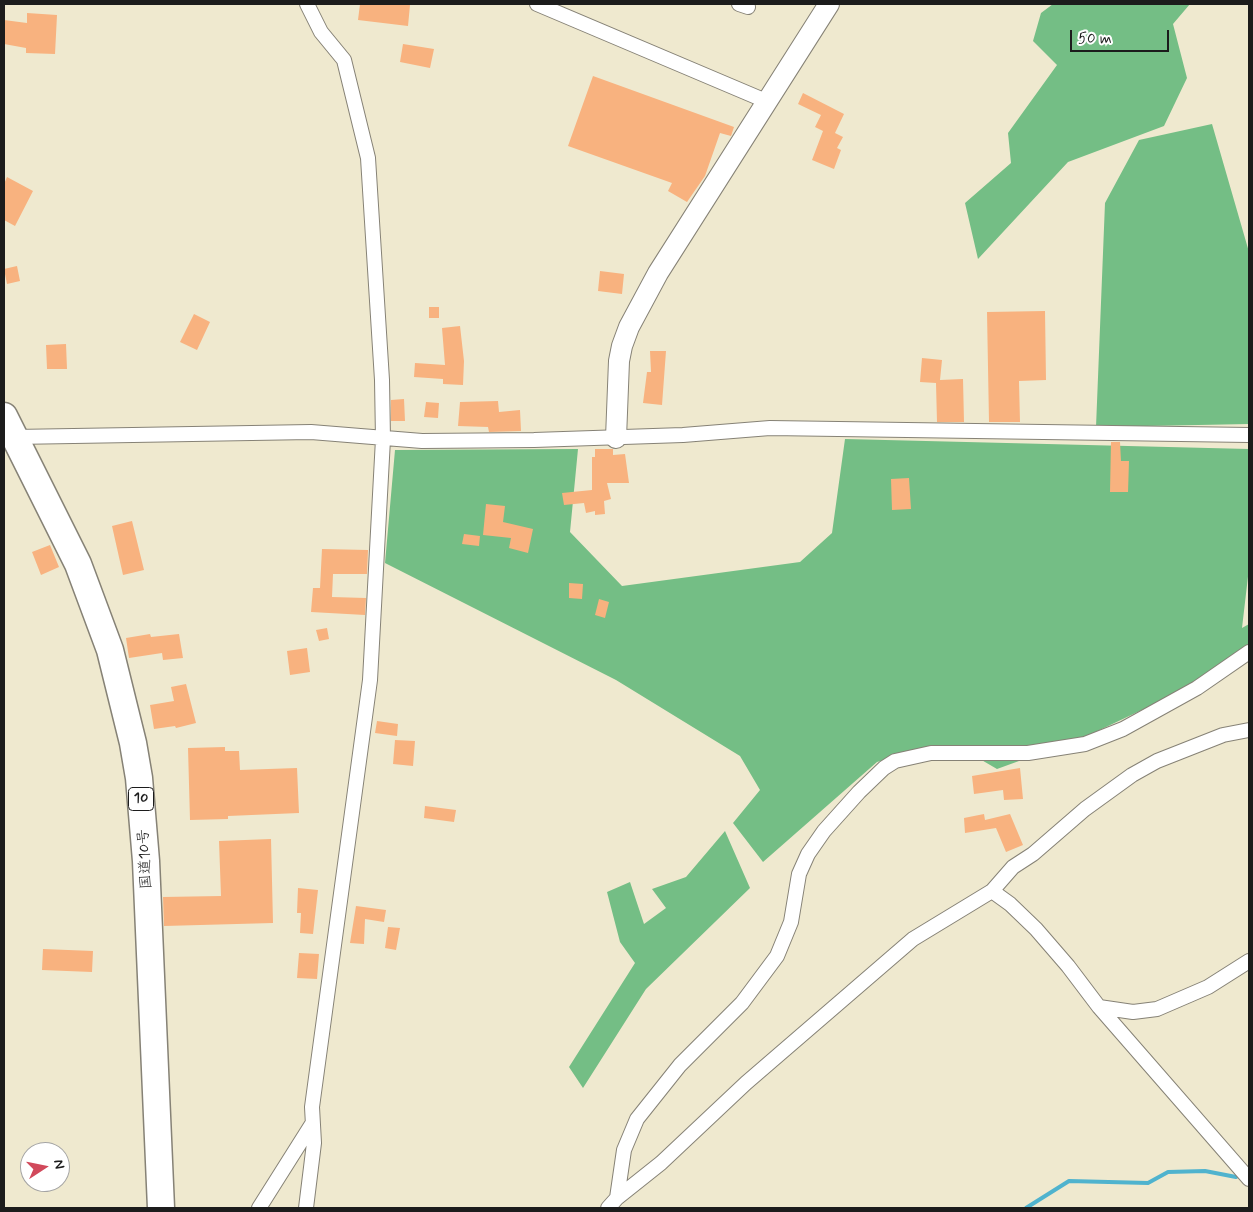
<!DOCTYPE html>
<meta charset="utf-8">
<style>
body{margin:0}
#map{position:relative;width:1253px;height:1212px;overflow:hidden;background:#efe9cf;font-family:Mynerve,sans-serif}
canvas{display:block}
.frame{position:absolute;inset:0;border:5px solid #1c1c1c;pointer-events:none}
.north{position:absolute;left:20px;top:1142px;width:50px;height:50px;box-sizing:border-box;background:#fff;border:1px solid #a4a4a4;border-radius:50%;rotate:79deg;font-size:14px;font-weight:700;line-height:20px;text-align:center;color:#1c1c1c}
.north::after{content:'';display:block;margin:auto;width:18px;height:22px;background:#d1495b;clip-path:polygon(50% 0,100% 100%,50% 72%,0 100%)}
.scale{position:absolute;left:1070px;top:30px;width:99px;height:22px;box-sizing:border-box;border:2px solid #1c1c1c;border-top:0;padding-left:6px;font-size:15px;line-height:18px;white-space:nowrap;color:#1c1c1c;-webkit-text-stroke:4px #fff;paint-order:stroke}
</style>
<div id="map">
<canvas width="1253" height="1212"></canvas>
<div class="frame"></div>
<div class="north">N</div>
<div class="scale">50 m</div>
</div>
<script>
const g = document.querySelector('canvas').getContext('2d');
g.lineJoin = 'round';
function paint(path, color) { g.fillStyle = color; g.fill(path, 'evenodd'); }
const shape = rows => new Path2D(rows.map(r => 'M' + r).join(''));
function strokePath(path, color, width, dash) { g.strokeStyle = color; g.lineWidth = width; g.lineCap = dash ? 'butt' : 'round'; g.setLineDash(dash || []); g.stroke(path); }
function drawText(font, color, halo, rows, align = 'center') {
  g.font = font + ' Mynerve,"Klee One",sans-serif'; g.lineWidth = 4.5; g.setLineDash([]); g.textBaseline = 'middle'; g.strokeStyle = halo; g.fillStyle = color; for (const [text, x, y, turn = 0] of rows) {
    g.save(); g.translate(x, y); g.rotate((+turn || 0) * Math.PI / 180); g.textAlign = isNaN(turn) ? turn : align; if (halo) g.strokeText(text, 0, 0); g.fillText(text, 0, 0); g.restore();
  }
}
paint(shape([
 [1053,4,1190,4,1173,24,1187,78,1164,126,1068,162,978,259,965,203,1011,163,1008,133,1057,65,1033,41,1041,13],
 [1212,124,1249,252,1249,424,1096,427,1105,203,1139,140],
 [845,439,1249,449,1249,568,1242,628,1249,624,1249,659,1085,737,997,769,961,748,923,749,877,762,763,862,733,823,760,790,740,756,616,680,385,563,395,450,578,449,570,532,622,586,800,562,832,533],
 [725,831,750,888,646,989,583,1088,569,1067,635,963,620,942,607,892,630,882,644,924,666,908,652,889,686,877]
]), '#74be85');
strokePath(shape([
 [1026,1208,1069,1181,1148,1183,1168,1172,1205,1171,1236,1177]
]), '#4fb3ce', 4);
paint(shape([
 [360,4,410,5,408,26,358,20],
 [27,13,57,15,55,54,26,53,26,48,4,44,4,20,27,23],
 [403,44,434,49,430,68,400,62],
 [593,76,734,127,731,136,720,133,705,176,687,202,668,191,672,183,568,146],
 [803,93,844,114,835,133,843,137,837,148,841,150,834,169,812,160,823,131,815,127,821,115,798,104],
 [7,177,33,191,15,226,4,220,4,184],
 [17,266,20,281,7,284,4,269],
 [600,271,624,274,622,294,598,291],
 [429,307,439,307,439,318,429,318],
 [1045,311,1046,380,1019,381,1020,422,989,422,987,312],
 [194,314,210,322,197,350,180,342],
 [460,326,464,361,463,385,443,384,443,379,414,377,415,363,445,365,442,328],
 [66,344,67,369,47,369,46,345],
 [650,351,666,351,662,405,643,403,647,372,651,372],
 [922,358,942,360,940,380,963,379,964,422,937,422,936,383,920,382],
 [404,399,405,421,391,421,391,400],
 [498,401,499,412,520,410,521,431,489,432,488,427,458,426,460,402],
 [426,402,439,403,438,418,424,417],
 [1111,442,1120,442,1121,461,1129,461,1128,492,1110,492],
 [595,449,613,449,613,455,625,454,629,483,607,483,611,499,604,501,605,514,595,515,595,511,586,513,584,503,564,505,562,493,592,490,592,457,595,457],
 [909,478,911,509,892,510,891,479],
 [486,504,505,506,503,522,533,529,528,553,509,548,511,538,483,535],
 [132,521,144,570,123,575,112,526],
 [464,534,480,536,479,546,462,544],
 [50,545,59,567,41,575,32,552],
 [322,549,368,550,367,574,333,574,332,597,366,598,365,615,311,612,313,588,320,588],
 [569,583,583,584,582,599,569,598],
 [599,599,609,602,605,618,595,615],
 [327,628,329,639,319,641,316,630],
 [150,634,151,637,179,634,183,658,163,660,162,653,129,658,126,638],
 [307,648,310,672,290,675,287,651],
 [186,684,196,723,176,728,175,726,154,729,150,705,174,701,171,687],
 [377,721,398,724,397,736,375,733],
 [395,740,415,741,413,766,393,764],
 [225,747,225,751,239,751,240,770,297,768,299,813,228,816,228,819,190,820,188,748],
 [1020,768,1023,799,1004,800,1003,790,974,794,972,776],
 [425,806,456,810,454,822,424,818],
 [984,814,985,820,1010,814,1023,845,1006,852,996,828,965,833,964,818],
 [271,839,273,923,164,926,163,897,221,896,219,841],
 [298,888,318,890,313,934,300,933,301,913,297,913],
 [356,906,386,910,384,922,365,919,364,944,350,943],
 [388,927,400,928,396,950,385,948],
 [43,949,93,951,92,972,42,970],
 [299,953,319,954,317,979,297,978]
]), '#f8b27f');
const street = shape([
 [537,4,766,101],
 [739,4,748,7],
 [14,437,311,432,422,441,534,440,683,435,770,428,1249,435],
 [992,891,1010,904,1036,929,1068,966,1099,1007,1249,1179],
 [1099,1007,1133,1012,1157,1009,1208,987,1249,961],
 [617,1198,624,1150,637,1119,680,1065,742,1003,777,956,791,922,799,874,808,854,824,831,859,792,884,768,895,761,931,753,1028,753,1085,744,1123,729,1197,688,1249,652],
 [259,1208,312,1124],
 [306,1208,314,1143,312,1107,370,680,383,439,382,380,368,158,344,60,321,32,307,4],
 [608,1208,617,1198,661,1163,746,1083,913,939,992,891,1013,867,1033,854,1085,809,1132,775,1157,761,1223,735,1249,730]
]);
const secondary = shape([
 [616,438,619,361,622,346,629,327,658,273,829,4]
]);
const highway = shape([
 [4,416,78,564,110,650,133,743,139,778,146,861,161,1208]
]);
strokePath(street, '#868276', 16);
strokePath(secondary, '#868276', 22);
strokePath(highway, '#868276', 29);
strokePath(street, '#fff', 14);
strokePath(secondary, '#fff', 20);
strokePath(highway, '#fff', 26);
for (const [x, y, w] of [
 [141,799,25]
]) { const box = new Path2D(); box.roundRect(x - w / 2, y - 11.5, w, 23, 4); g.fillStyle = '#fff'; g.fill(box); strokePath(box, '#1c1c1c', 1); }
drawText('bold 14px', '#1c1c1c', null, [
 ["10",141,799]
]);
drawText('15px', '#1c1c1c', '#fff', [
 ["国道10号",146,859,-93]
]);
</script>
